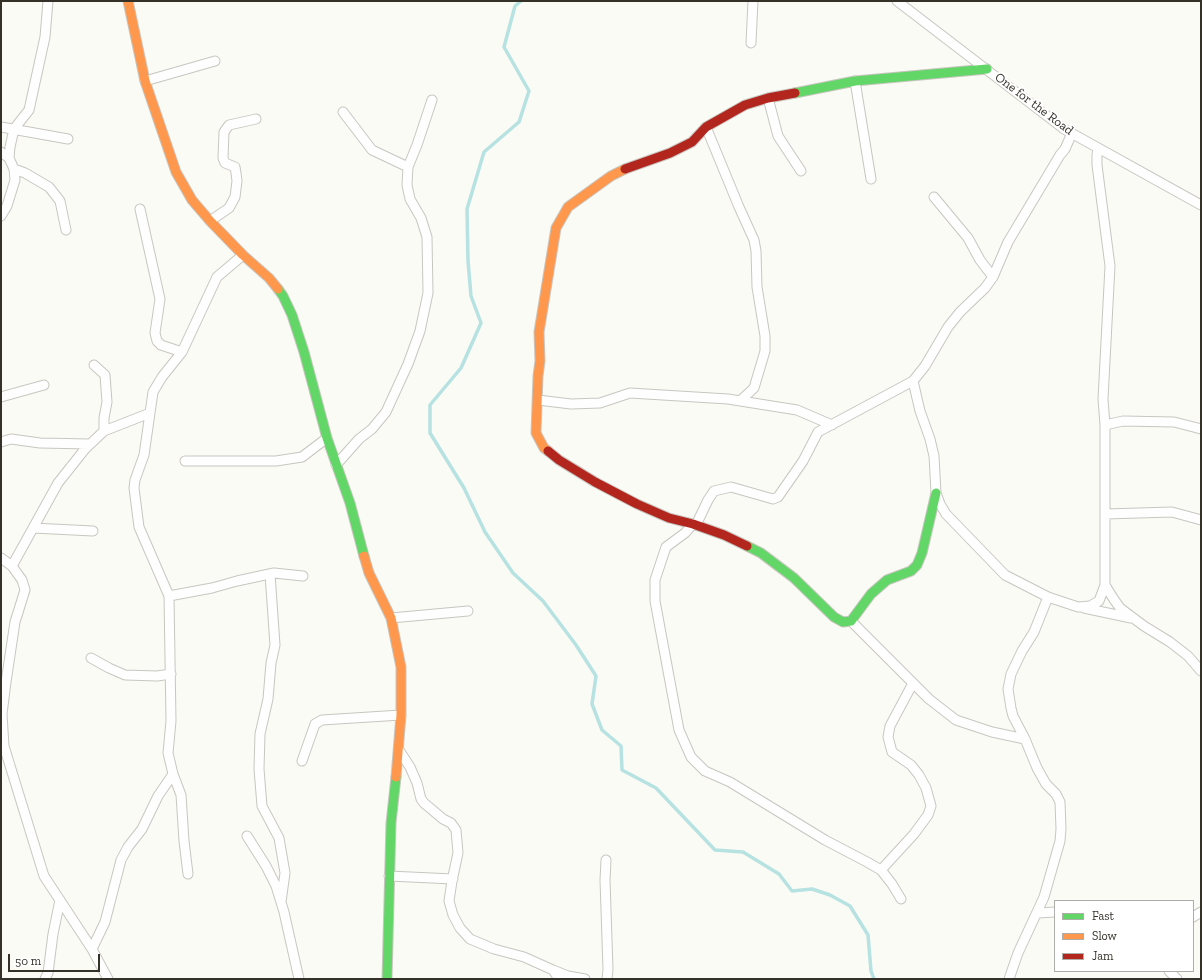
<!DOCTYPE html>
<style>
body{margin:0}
#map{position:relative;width:1202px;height:980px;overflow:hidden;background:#fbfbf6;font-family:"Zilla Slab",serif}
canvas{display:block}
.frame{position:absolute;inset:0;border:2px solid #333128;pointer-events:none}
.legend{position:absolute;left:1054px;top:900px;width:140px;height:72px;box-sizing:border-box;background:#fff;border:1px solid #adada9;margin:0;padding:5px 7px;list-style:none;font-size:12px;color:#333128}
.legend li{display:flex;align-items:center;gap:8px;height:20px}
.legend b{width:20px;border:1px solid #adada9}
.scale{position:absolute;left:8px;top:954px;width:92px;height:18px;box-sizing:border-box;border:2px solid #333128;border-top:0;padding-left:5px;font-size:12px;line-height:14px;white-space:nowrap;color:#333128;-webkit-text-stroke:3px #fff;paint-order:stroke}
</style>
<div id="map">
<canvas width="1202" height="980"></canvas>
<div class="frame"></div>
<ul class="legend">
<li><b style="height:5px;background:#63d668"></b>Fast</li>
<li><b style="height:5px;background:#ff974d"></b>Slow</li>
<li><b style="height:5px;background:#b3261e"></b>Jam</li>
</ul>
<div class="scale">50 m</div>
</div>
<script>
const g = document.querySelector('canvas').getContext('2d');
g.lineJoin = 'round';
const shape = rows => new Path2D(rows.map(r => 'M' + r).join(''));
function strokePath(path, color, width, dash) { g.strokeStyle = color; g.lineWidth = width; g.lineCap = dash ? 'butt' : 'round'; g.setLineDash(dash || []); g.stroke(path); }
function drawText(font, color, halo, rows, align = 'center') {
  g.font = font + ' "Zilla Slab",serif'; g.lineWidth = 4; g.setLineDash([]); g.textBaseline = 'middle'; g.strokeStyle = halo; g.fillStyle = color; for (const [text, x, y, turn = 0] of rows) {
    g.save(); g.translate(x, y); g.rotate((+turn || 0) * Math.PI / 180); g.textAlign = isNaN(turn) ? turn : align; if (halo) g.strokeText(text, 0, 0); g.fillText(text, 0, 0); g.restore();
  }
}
strokePath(shape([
 [521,1,515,6,504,47,529,91,519,122,484,152,467,209,468,261,471,296,481,323,461,368,430,405,430,433,464,488,485,532,513,573,543,601,576,645,596,676,592,704,602,730,621,746,622,770,656,788,715,850,743,852,779,874,792,891,812,889,830,895,850,906,868,935,871,971,874,979]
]), '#b6e2e1', 3.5);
const street = shape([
 [897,1,1064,129,1201,205],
 [751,43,753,1],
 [145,81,215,61],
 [855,81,871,179],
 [768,98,778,136,801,171],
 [343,112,372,150,408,167],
 [1,127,68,139],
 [706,127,739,207,754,240,756,251,757,287,765,336,765,351,754,388,740,401],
 [1,152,9,158,14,169,15,180,7,206,1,216],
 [9,158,10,147,14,129,29,110,45,37,48,1],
 [14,169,25,173,49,187,60,201,66,230],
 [934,197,968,238,980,260,993,277],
 [140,209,160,299,155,333,157,341,161,345,182,352],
 [210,221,229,208,235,197,237,181,236,173,235,167,225,163,223,158,224,132,229,125,256,119],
 [94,365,105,375,107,402,104,418,104,431],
 [913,381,920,411,930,439,934,456,936,493,940,504,946,514,1005,575,1048,597],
 [1,397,44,385],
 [538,400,571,404,600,403,630,393,728,399,797,410,832,425],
 [1105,425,1123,421,1174,422,1201,429],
 [1,442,11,439,40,443,90,444],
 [185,461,276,461,302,457,327,438],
 [336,465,359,439,372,429,386,412,408,364,420,331,428,293,427,237,421,218,410,199,407,185,408,167,417,145,432,100],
 [1105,514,1172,512,1201,520],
 [693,524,685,533,666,547,655,580,655,601,679,730,691,757,705,771,730,782,825,840,867,862,881,870,892,884,901,899],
 [696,525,708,500,714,491,731,487,773,499,778,497,803,461,818,432,913,381,925,366,948,327,960,312,985,288,993,277,1008,242,1060,155,1065,149,1072,133],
 [33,528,93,531],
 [1,558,12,566,22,580,25,590,15,622,6,682,2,714,4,746,44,876,92,949,108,979],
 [12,566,58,483,85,449,104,431,150,413],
 [270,574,275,645,271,663,268,699,260,734,259,769,262,806,279,838,285,873,281,902],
 [1105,585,1113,598,1120,608,1144,626,1170,642,1188,656,1201,671],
 [169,596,212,588,237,581,274,573,303,576],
 [1084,608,1131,618],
 [391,618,468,611],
 [851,621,929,699,956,720,992,732,1025,739],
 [91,658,109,668,125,675,157,676,171,674],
 [399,750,410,767,417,783,421,799,424,803,443,819,451,823,456,830,458,853,452,881,449,901,453,915,460,928,470,939,494,949,524,957,553,970,559,979],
 [302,761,315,724,322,720,401,715],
 [247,836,266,866,276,886,284,912,299,979],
 [606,860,605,880,608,969,607,979],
 [881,870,914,834,928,815,931,806,926,788,919,775,911,765,892,752,888,737,890,726,913,683],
 [188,874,184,841,181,795,173,774,168,753,171,721,169,596,139,527,134,488,135,480,144,455,153,392,162,377,182,352,217,277,243,255],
 [389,876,453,879],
 [1038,913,1055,912],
 [1193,917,1201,912],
 [92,949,105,922,121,860,128,847,142,829,158,796,173,774],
 [553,970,568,976,585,979],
 [1169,971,1177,979],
 [45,979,48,973,53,934,60,900],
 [1009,979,1018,953,1044,897,1060,841,1061,829,1060,802,1056,794,1046,784,1037,768,1025,739,1013,716,1011,708,1008,689,1011,674,1022,651,1034,632,1048,597,1078,607,1090,606,1099,601,1105,585,1105,425,1103,399,1110,266,1097,165,1097,155,1098,148]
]);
const fast = shape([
 [795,93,855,81,987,69],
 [278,289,283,296,292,315,304,352,327,438,350,503,364,556],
 [747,546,761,553,794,578,834,617,843,622,851,621,871,594,887,580,911,571,917,565,922,553,936,493],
 [387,979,391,823,396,777]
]);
const slow = shape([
 [128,1,145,81,176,172,192,200,210,221,243,255,269,278,278,289],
 [548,451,544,448,536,433,538,376,540,361,539,332,556,228,568,207,611,176,625,169],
 [364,556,369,573,391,618,401,667,401,715,396,777]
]);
const jam = shape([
 [625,169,670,153,692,142,706,127,745,105,768,98,795,93],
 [548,451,559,460,595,482,637,504,669,518,693,524,724,535,747,546]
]);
strokePath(street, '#c8c6c0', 11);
strokePath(fast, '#c8c6c0', 11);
strokePath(slow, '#c8c6c0', 11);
strokePath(jam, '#c8c6c0', 11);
strokePath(street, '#fefefe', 9);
strokePath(fast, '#63d668', 9);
strokePath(slow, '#ff974d', 9);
strokePath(jam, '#b3261e', 9);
drawText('13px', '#333128', '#fff', [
 ["One for the Road",1034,104,37]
]);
</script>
